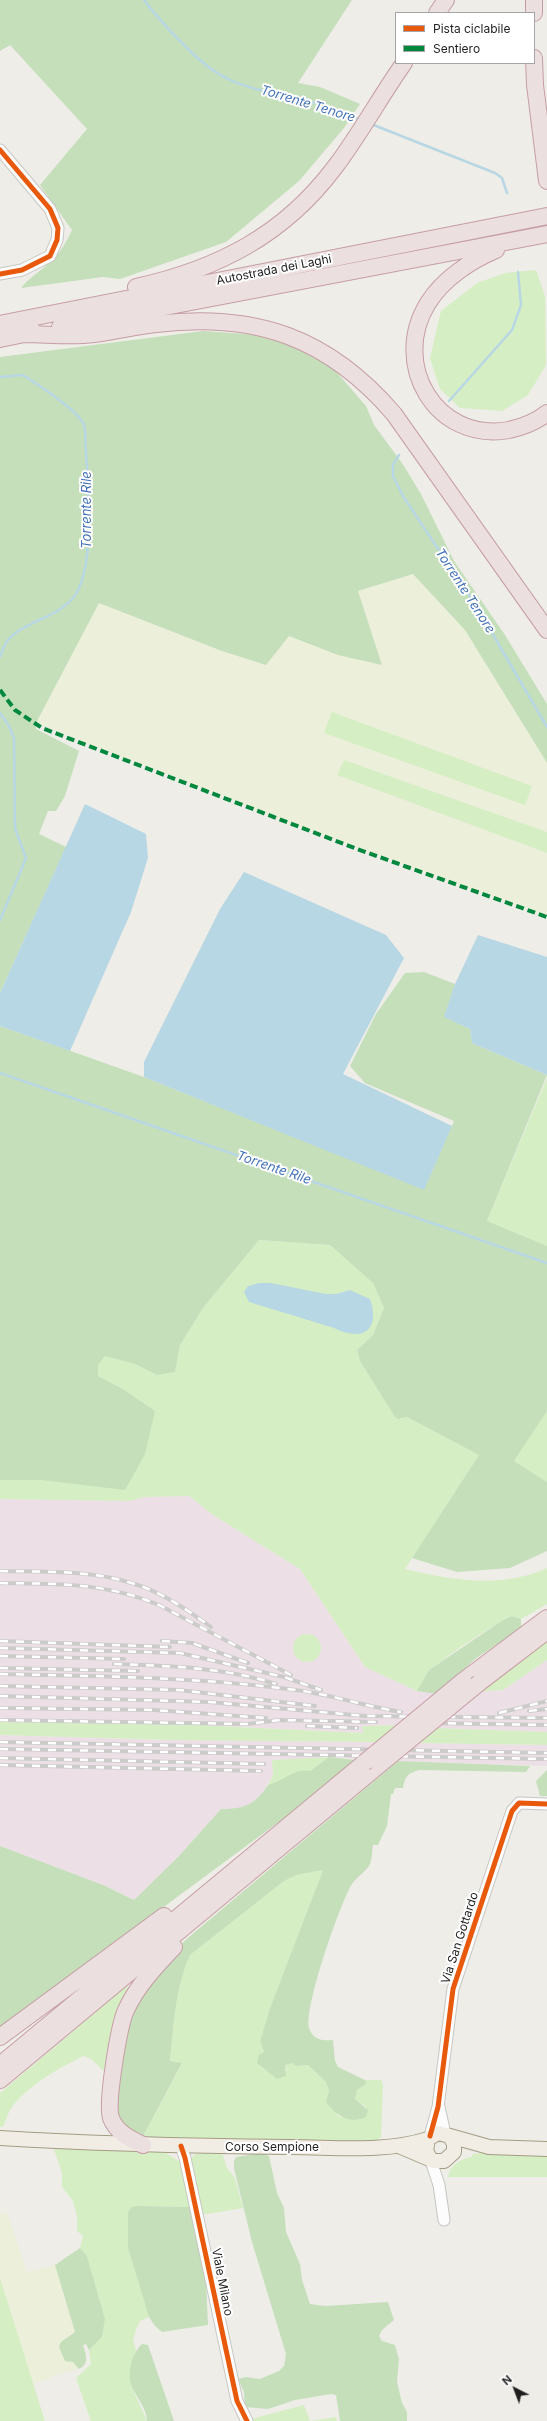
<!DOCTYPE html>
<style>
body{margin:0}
#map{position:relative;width:547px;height:2421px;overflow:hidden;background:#eeede8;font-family:Inter,sans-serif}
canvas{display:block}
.legend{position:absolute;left:395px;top:12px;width:140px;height:52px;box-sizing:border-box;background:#fff;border:1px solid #a5a5a5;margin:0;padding:5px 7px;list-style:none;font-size:12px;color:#1f1f1f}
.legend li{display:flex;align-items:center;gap:8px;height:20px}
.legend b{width:20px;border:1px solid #a5a5a5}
.north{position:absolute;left:495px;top:2369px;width:40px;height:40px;-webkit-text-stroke:3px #fff;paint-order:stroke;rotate:318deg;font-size:11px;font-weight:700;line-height:16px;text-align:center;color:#1f1f1f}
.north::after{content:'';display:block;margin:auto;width:14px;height:18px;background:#1f1f1f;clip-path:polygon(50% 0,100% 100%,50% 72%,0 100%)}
</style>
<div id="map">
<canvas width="547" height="2421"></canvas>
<ul class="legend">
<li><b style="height:5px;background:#e8590c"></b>Pista ciclabile</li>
<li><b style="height:5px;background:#00873e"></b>Sentiero</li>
</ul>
<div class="north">N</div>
</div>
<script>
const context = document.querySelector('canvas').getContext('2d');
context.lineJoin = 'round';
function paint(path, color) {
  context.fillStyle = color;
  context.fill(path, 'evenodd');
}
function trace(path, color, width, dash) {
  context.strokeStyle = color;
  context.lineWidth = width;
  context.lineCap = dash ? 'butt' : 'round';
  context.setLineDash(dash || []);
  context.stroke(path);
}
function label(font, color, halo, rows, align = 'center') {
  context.font = font + ' Inter,sans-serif';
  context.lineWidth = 4;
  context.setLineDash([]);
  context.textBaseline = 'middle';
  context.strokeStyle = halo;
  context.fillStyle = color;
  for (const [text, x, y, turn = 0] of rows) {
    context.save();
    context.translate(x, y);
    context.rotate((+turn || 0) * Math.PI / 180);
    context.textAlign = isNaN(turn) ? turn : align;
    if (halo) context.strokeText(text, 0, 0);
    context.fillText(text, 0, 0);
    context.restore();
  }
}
paint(new Path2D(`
 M189,1496L213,1515L300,1569L365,1667L437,1694L397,1725L363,1726V1733L196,1725L0,1722V1499L131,1501L143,1497Z
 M547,1660V1732L435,1728L477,1692L503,1690Z
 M0,1735L170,1740L377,1742L355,1760L344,1757L272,1760L273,1776L260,1796L242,1809H221L179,1856L134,1900L103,1885L0,1846Z
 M417,1743L547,1745V1766L398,1761Z`), '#ece0e6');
paint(new Path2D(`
 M413,574L465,630L547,763V832L344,760L337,775L547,853V917L294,825L36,723L99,603L222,651L266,665L288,636L382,665L358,591Z
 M7,2212L27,2272L55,2265L75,2332L61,2342L69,2362H73L79,2369L52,2376V2378L33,2384L0,2278V2214Z`), '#ecefda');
paint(new Path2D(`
 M536,270L545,296L546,365L528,395L502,411L460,408L440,389L430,358L441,311L477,283L505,273Z
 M332,712L532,786L525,805L324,733Z
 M344,760L547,832V853L337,775Z
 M547,1078V1246L487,1221Z
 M259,1240L330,1245L373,1283L384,1308L373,1335L357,1350L360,1361L395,1417L401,1419L407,1417L479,1455L405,1569C452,1580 502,1589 547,1568V1604L521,1619L512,1616L503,1620L462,1646L429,1670L417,1691L365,1667L300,1569L213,1515L189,1496L143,1497L131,1501L0,1499V1480H41L155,1411L123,1389L98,1376V1365L105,1355L135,1364L157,1375L175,1372L180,1345L203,1308Z
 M547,1411V1482L514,1461Z
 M293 1648a14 14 0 1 1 28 0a14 14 0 1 1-28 0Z
 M547,1638V1660L503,1690L477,1692Z
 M0,1722L196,1725L363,1733L362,1726L397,1725L377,1742L170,1740L0,1735Z
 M435,1728L547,1732V1745L417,1743Z
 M329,1757L310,1771L295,1773L278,1783L268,1785L273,1775L272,1760Z
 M323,1870L270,2008L260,2041L264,2052L261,2067L269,2072L287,2071L284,2065L292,2063L296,2066L308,2065L326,2082L338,2116L360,2120L366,2107L355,2099L357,2090L366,2084L365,2080H381L383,2085L381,2137L376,2141L371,2142L142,2138L182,2064L170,2061C174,2025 175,1989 190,1955L284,1881L296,1875Z
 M128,1985L104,2071L91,2059L83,2056C58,2069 32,2083 14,2104C9,2110 6,2120 3,2127H0V2093Z
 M53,2147L164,2152L182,2163L190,2207L137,2206L128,2212V2248L149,2317L140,2321L136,2329L133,2340L136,2350L130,2372L131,2385L147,2421H91L76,2378L91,2364L89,2350L102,2337L105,2319L87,2256L80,2248L83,2236L77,2231V2217L73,2201L62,2187V2173Z
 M222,2152L227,2168L235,2178L243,2208L201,2215L190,2160L195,2154Z
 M495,2152L547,2153V2177H448C450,2165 460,2159 472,2157V2154Z
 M0,2278L45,2421H0Z
 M304,2405L310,2421L336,2417L337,2421H252L251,2419Z`), '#d6eec4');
paint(new Path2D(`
 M0,0H352L298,83L320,87L360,104L344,128L299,181L226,242L120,279L103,277L21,288C30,277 41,271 51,261C61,252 67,241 72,230L40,185L87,129L10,45L0,51Z
 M203,331L273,336L327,361L366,406L374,425L402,463L421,494L454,561L505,635L547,704V763L465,630L413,574L358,591L382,665L338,655L289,636L266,665L222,651L99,603L36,723V729L79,751L65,796L56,811H48L39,834L66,847L0,993V357Z
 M424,972L455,984L445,1017L470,1029L472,1043L547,1075L487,1221L547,1246V1411L514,1461L547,1482V1551L510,1568L457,1572L412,1558L479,1455L407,1417L398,1419L395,1417L360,1361L357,1350L373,1335L384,1308L373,1283L330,1245L259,1240L203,1308L180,1345L175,1372L157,1375L135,1364L105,1356L98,1365V1376L123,1389L155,1411L145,1454L125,1490L41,1480H0V1026L144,1077L424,1189L454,1121L365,1083L350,1066L376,1014L405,973Z
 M512,1616L521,1619V1628L475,1659L437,1694L417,1691L429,1670L503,1620Z
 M329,1757L355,1760L284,1818L0,2028V1846L103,1885L134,1900L179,1856L221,1809C245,1809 254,1805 268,1785C282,1782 295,1768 310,1771Z
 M398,1761L530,1766L526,1772L419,1770C408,1773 405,1776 403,1788H395L393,1794H391L387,1826L378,1845H373C372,1851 372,1861 369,1866C364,1873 357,1877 352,1884C340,1903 304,2007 309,2028C313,2040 322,2041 333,2040L335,2061L338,2067L365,2080L366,2084L357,2090L355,2099L368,2110L366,2117C349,2125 336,2115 326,2102L329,2091L326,2082L308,2065L296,2066L292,2063L285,2065L286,2076L277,2079L257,2063L259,2055L264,2052L260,2041L270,2008L323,1870L296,1875L284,1881L190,1955C175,1989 174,2024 170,2061L182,2063L142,2138L130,2134L113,2113L127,2014L174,1951L189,1937Z
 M547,1770V1796H540L536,1781Z
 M261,2153L269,2156L277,2193L284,2208L286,2232L300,2264L302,2280L310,2304L325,2306L388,2302L394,2320L382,2330L379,2336L382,2341L395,2345L399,2359L397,2382L402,2403L407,2412V2421H340L336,2395L331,2394L295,2400L268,2409L245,2407L244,2392L238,2379L246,2377L260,2379L279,2371L284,2366L286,2354L252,2242L234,2168V2161L236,2157Z
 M137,2206L190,2207L206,2282L208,2325L162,2332L155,2326L149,2317L128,2248V2212L132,2207Z
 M80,2248L87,2256L105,2319L102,2337L89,2350L86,2344L83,2345C86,2355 90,2363 79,2369L73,2362L65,2361L59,2347L61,2342L75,2332L55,2265Z
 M142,2344L148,2345L174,2421H147C147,2409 137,2398 132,2387C126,2374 132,2353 142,2344Z`), '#c4dfba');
paint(new Path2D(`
 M85,804L146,834L148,858L131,912L70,1051L0,1026V993Z
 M244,872L386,935L404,958L343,1074L452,1126L424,1190L144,1077V1062L220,909Z
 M478,935L547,957V1075L472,1043L470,1029L444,1017L455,984Z
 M259,1283H271L326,1294H336L350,1290L370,1299C381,1331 362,1342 334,1328L249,1302L244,1292L248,1286Z`), '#b8d7e4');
trace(new Path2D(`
 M144,0C161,22 192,56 214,71C242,90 278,93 309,101C327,106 344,113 361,120
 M371,124L495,173L502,178L507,193
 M0,377L23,375C37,384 78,410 84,425C86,432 85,444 86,452C88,487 96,570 73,598C55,619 23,622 8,640C4,645 2,652 0,657
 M449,401L512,330L521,305L518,272
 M399,455L393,465V476L403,496L478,609L547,727
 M0,713L9,726L14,738L15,828L26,858L0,920
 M0,1073L547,1263`), '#b8d7e4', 2.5);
const minor = new Path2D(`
 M0,150L50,209L58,228L57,240L50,256L22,270L0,274
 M439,2107L445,2134
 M430,2136L438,2107L453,1989L512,1811L519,1803L547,1804
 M181,2146L185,2158L237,2401L247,2421
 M430,2158L439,2185L444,2220`);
const major = new Path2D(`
 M450,2136L489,2147L547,2149
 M0,2138C97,2144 193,2146 290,2147C335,2147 385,2153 428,2139
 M401,2147L434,2161H444L454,2152V2144L450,2136L438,2133L428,2139L426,2151L430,2158`);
const highway = new Path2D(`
 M437,13L446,0
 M534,13V0
 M534,58L535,85L547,181
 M496,250C470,261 443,279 428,303C390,364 436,443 509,430C522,427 536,422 547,413
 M136,287C218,269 284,235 335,167C360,134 380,97 404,63
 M0,324L547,216
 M60,327L547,234
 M24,334C47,334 71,337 94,334C115,332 135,326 156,324C256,312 329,338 394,414L547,630
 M0,339L34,332
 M463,1681L547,1618
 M479,1683L547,1631
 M0,2037L164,1916
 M0,2065L364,1763
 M0,2080L379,1765
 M143,2145C130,2139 116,2132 111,2118C106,2103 119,2025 126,2010C137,1986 156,1966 174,1947`);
trace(minor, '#c6c6c4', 13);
trace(major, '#a49d84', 16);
trace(highway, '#c69da4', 18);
trace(minor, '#fcfcfc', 11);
trace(major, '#f1ede5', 14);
trace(highway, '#ebdfdf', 16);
const rail = new Path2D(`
 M0,1571C43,1572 86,1570 128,1582C159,1590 186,1609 211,1627
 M0,1583C57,1584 104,1582 159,1605L291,1675
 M0,1641L170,1647
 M162,1641L192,1643L248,1663
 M0,1648L180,1653L284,1677L321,1690
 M0,1656L124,1659
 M114,1664C168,1666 224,1667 276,1684
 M0,1668L138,1671
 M0,1674C96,1676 192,1677 288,1689C327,1693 363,1706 401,1712
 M0,1686L179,1690L315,1706
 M0,1696L209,1702L365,1716L547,1718
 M0,1708L154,1710L266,1718
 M529,1711L547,1709
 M499,1713L547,1701
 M0,1720L247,1724L280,1720L376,1722
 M432,1723L547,1725
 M307,1726L357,1728
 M0,1742L547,1753
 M0,1749L547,1759
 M0,1758L264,1764
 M0,1765L261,1771`);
trace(rail, '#cbcbca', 4);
trace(rail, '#fff', 2.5, [8]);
const highwayBridge = new Path2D(`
 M364,1763L463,1681
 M379,1765L479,1683`);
trace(highwayBridge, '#c69da4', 18, []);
trace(highwayBridge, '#ebdfdf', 16);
trace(new Path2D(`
 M0,690L15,710L42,728L357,849L547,917`), '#00873e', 4, [8, 4]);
trace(new Path2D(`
 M0,150L50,209L58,228L57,240L50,256L22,270L0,274
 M430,2136L438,2107L453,1989L512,1811L519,1803L547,1804
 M181,2146L185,2158L237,2401L247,2421`), '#e8590c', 5);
label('12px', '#1f1f1f', '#fff', [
 ["Autostrada dei Laghi",274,270,-11],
 ["Via San Gottardo",460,1938,-72],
 ["Corso Sempione",272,2147],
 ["Viale Milano",222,2282,79]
]);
label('italic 13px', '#4272b9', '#fff', [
 ["Torrente Tenore",308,104,17],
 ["Torrente Rile",87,510,-90],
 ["Torrente Tenore",465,591,57],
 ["Torrente Rile",274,1168,19]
]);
</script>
